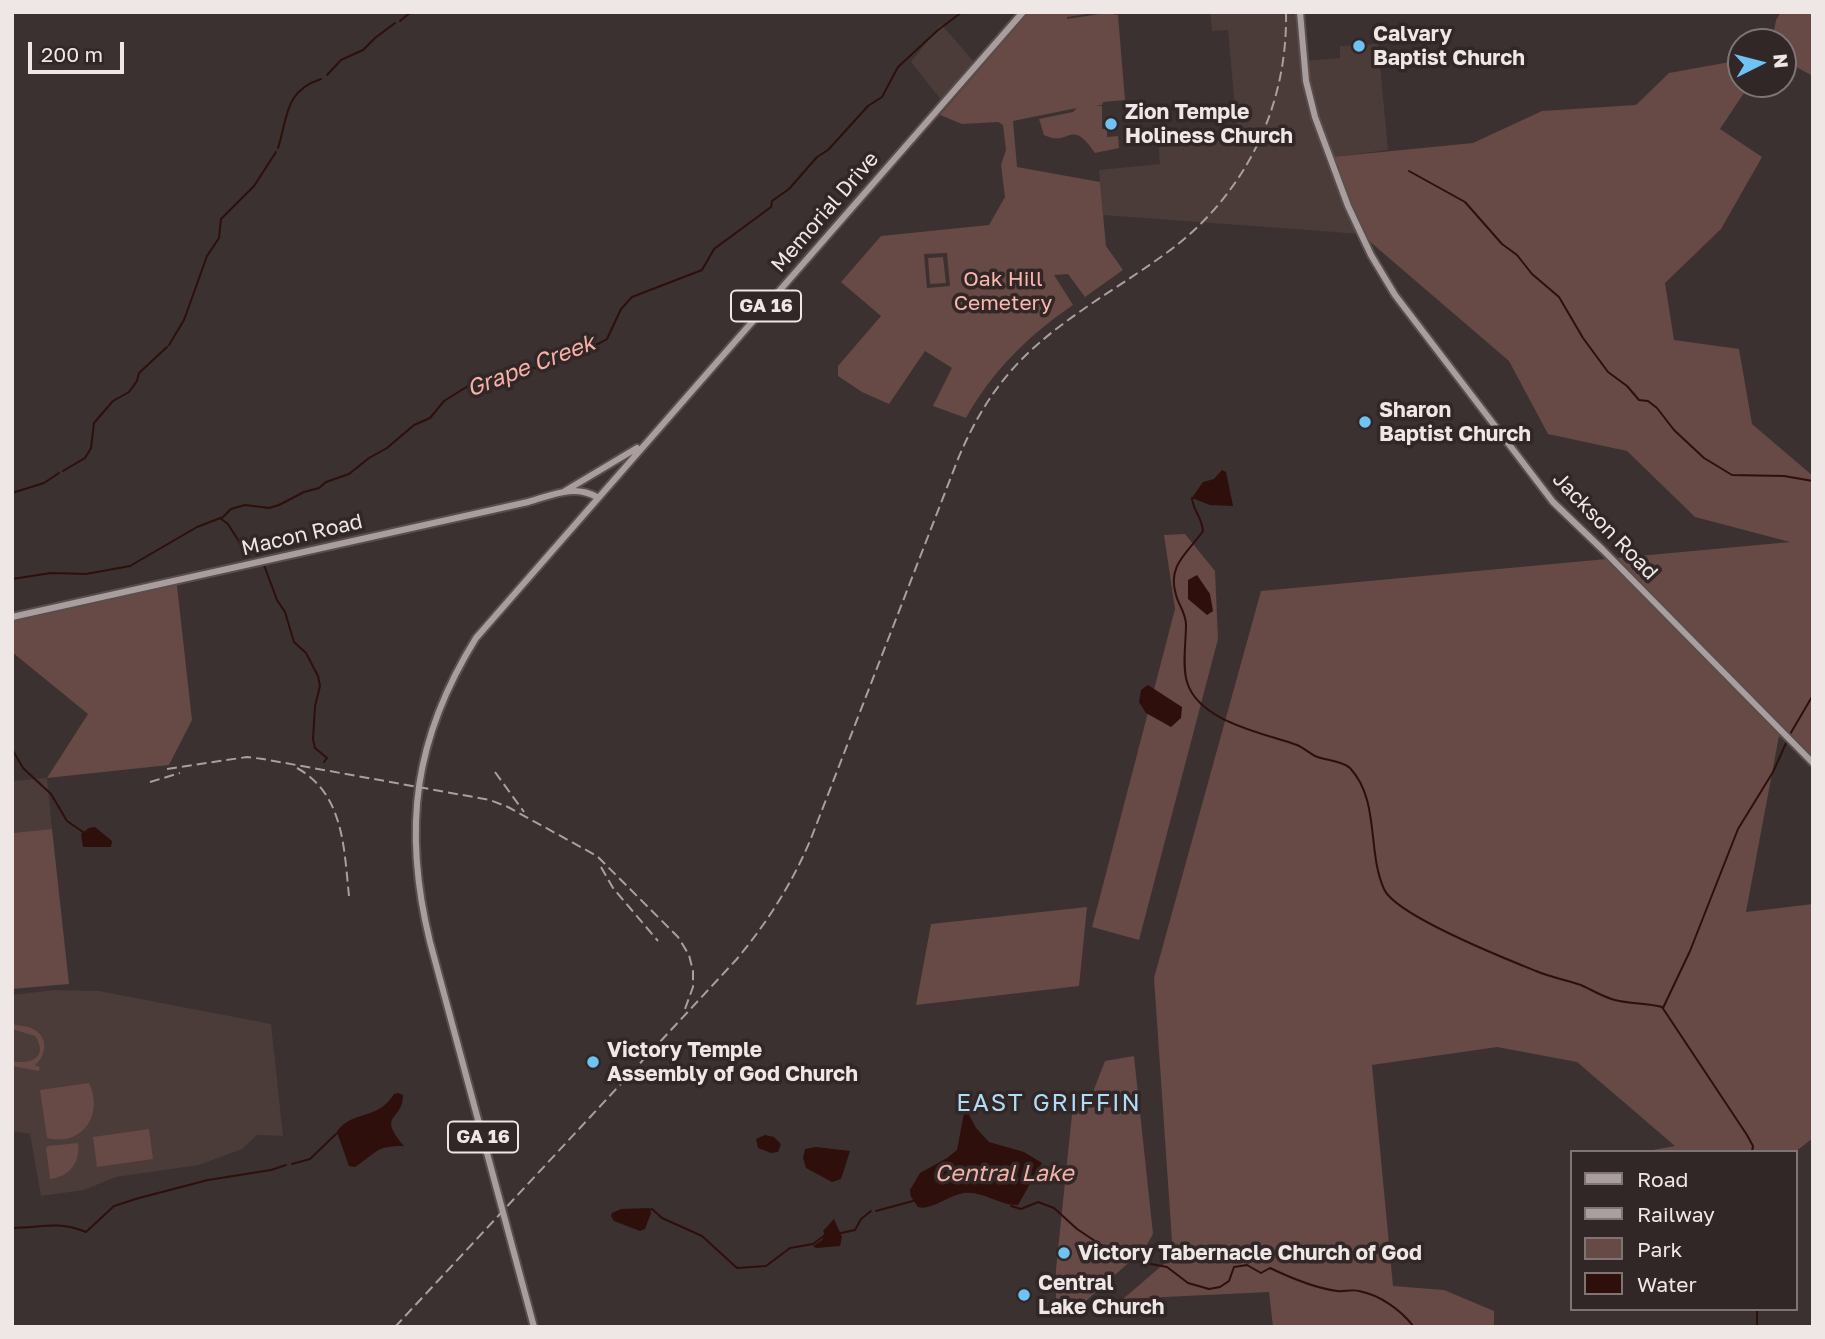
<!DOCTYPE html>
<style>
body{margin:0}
#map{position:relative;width:1825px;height:1339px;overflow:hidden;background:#3b3130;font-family:"Golos Text",sans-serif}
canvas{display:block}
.frame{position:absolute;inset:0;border:14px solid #eee7e6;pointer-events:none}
.legend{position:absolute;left:1570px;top:1150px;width:228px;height:161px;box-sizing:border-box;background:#312726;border:2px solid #7d7473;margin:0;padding:9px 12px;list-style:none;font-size:21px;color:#eee7e6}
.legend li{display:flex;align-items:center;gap:14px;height:35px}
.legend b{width:35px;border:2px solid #7d7473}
.north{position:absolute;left:1727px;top:28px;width:70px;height:70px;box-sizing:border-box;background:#312726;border:2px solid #7d7473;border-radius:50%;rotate:84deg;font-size:19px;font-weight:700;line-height:28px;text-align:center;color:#eee7e6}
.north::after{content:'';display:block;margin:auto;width:24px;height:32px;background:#6fc2f4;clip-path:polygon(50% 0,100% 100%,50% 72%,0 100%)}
.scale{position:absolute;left:28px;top:42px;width:96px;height:32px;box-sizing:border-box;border:4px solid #eee7e6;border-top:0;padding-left:9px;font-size:21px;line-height:24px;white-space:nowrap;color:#eee7e6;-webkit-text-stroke:5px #312726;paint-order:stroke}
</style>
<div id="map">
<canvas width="1825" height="1339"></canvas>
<div class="frame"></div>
<ul class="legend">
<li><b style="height:9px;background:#a99e9d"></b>Road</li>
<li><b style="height:9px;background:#a8a09f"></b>Railway</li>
<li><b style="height:19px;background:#674945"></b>Park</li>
<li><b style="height:19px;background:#2e0f0c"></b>Water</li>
</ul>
<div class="north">N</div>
<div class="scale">200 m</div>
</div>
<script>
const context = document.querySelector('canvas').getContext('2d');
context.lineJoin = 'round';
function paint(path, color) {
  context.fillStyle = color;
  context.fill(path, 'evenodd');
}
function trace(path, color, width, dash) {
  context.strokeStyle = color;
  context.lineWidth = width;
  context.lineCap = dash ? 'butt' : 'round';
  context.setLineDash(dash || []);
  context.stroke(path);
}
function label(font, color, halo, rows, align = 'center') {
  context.font = font + ' "Golos Text",sans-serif';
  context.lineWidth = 7;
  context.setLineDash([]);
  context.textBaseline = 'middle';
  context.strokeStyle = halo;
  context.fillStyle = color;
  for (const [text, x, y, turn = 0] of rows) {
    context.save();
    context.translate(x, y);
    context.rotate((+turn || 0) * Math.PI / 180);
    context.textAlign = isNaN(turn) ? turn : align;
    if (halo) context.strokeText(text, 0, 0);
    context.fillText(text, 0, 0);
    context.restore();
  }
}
paint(new Path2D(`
 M1210,12H1299L1303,61L1340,58V46L1378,44L1388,150L1332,157L1361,234L1103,215L1099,170L1160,164L1158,138L1237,132L1228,30L1212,31Z
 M941,24L975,63L942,101L911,62Z
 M47,778L52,829L12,833V781Z
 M54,990L99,991L271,1024L283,1136L257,1135L242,1149L199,1165L116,1177L84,1190L41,1196L30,1134L12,1131V995Z`), '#4b3b39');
paint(new Path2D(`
 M1029,12H1100L1067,17V19L1106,13L1118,15L1125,100L1103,102L1102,105L1095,106H1102V129H1107V137L1118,136L1119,148L1095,153C1070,116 1070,148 1044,135L1039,119L1073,112L1077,108L1013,121L1017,167L1100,182L1106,246L1123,270L1085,297L1068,274L1054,275L1073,305C1029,335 992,371 966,418L933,406L952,368L925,351L889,404L862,392L838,376V366L881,316L841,282L881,236L989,225L1005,197L1001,165L1006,150L1003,125L998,122L962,124L940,115ZM947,253L950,286L927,288L924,254Z
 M1781,12H1813V76L1783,60V42H1772L1776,20Z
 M1741,60V84H1750L1720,129L1762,157L1721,229L1665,283L1674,340L1739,349L1752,424L1813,476V764L1779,736L1746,912L1813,904V1138L1795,1152H1642L1675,1146L1577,1062L1497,1047L1372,1065L1393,1286L1444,1290L1494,1311V1327H1273L1269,1292L1123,1299L1173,1256L1154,978L1261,591L1790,542L1695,517L1627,451L1548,434L1509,361L1361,234L1331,157L1473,143L1542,111L1636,105L1669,73Z
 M943,257L946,283L930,284L928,258Z
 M1185,534L1215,571L1218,639L1139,940L1092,927L1175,609L1164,535Z
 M176,577L192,720L169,765L47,778L88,714L12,652V615Z
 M52,829L69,984L12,989V833Z
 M1087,907L1079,986L916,1005L931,924Z
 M12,1024C20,1026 29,1026 35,1030C49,1039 46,1056 35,1065L40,1067L39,1071L12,1066V1061C31,1065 49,1057 35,1036L12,1029Z
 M1134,1056L1153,1234L1145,1248L1086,1301L1056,1303V1269L1074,1095L1093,1092L1105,1061Z
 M89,1083C104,1114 83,1147 47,1138L40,1090Z
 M149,1129L153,1159L97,1167L93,1137Z
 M78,1143C81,1162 69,1177 50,1179L46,1148L48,1146Z`), '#674945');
paint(new Path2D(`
 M1222,470L1226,472L1233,506L1210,505L1192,498L1203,482L1214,479Z
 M1197,575L1210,594L1213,611L1207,615L1188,599V580Z
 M1148,685L1182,707L1181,718L1171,727L1146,713L1139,702L1141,690Z
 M95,827L112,841L111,847H83L81,834L89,828Z
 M398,1093L403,1095C403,1122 376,1113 404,1146C374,1146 377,1153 355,1167L349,1166L338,1135L336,1133C351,1109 377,1122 394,1094Z
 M964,1113H968L976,1128L989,1142L1024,1152L1042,1163L1018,1205C999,1206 984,1191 964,1193C948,1195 932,1211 918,1207L911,1197L910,1190L920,1173L947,1158L957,1150Z
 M765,1135L774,1137L781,1144L778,1152L771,1153L758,1148L756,1139Z
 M816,1147L850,1151L841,1179L832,1182L806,1168L803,1158L805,1149Z
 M649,1208L651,1213L645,1229L640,1231L614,1221L611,1216L612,1213L621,1209Z
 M834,1219L842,1237L840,1246L816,1248L813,1246L822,1240L825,1235L823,1231Z`), '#2e0f0c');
trace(new Path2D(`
 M400,21L411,12
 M327,75L341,60L363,50L375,38L395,23
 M278,148C288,117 284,91 321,79
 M1409,171L1465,202L1502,244L1517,255L1532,274L1559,297L1583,338L1608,372L1627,386L1639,400L1648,401L1657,408L1674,430L1704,458L1732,475L1784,476L1813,481
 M169,345L184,320L207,256L219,238L221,219L254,186L276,152
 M63,471L85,458L91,448L94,423L113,401L129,392L137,381L139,373L167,347
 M12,493L44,483L59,473
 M1192,498C1193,511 1202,517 1203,531C1187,554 1167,565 1176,595C1179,606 1186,613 1186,625C1186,642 1182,666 1187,682C1199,722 1264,733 1297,745C1304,748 1309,753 1315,756C1326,761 1341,760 1350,768C1380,800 1367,852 1384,889C1395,915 1506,959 1536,971C1550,977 1566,980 1581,985C1592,990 1603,997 1615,1000C1630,1004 1647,1003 1662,1007L1747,1135L1753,1146L1752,1152
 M220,518L228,524L240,543L257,555
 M264,565L277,600L285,612L294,642L306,653L318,676L320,686L315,706L313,739L315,748L327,758L324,762
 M12,579L51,573L86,574L130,566L197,527L223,517L231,509L245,505L269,508L279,505L304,492L319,488L326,482L349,474L369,458L387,448L414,425L430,418L444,401L468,386L508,370L520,367L537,368L600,343L607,339L621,309L632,297L702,270L714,249L771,207L772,201L789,189L817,157L828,150L868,106L882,97L898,67L938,30L962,12
 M1789,736L1813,695
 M12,749L23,768L51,794L67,821L83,832
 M1663,1008L1690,951L1738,829L1773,772L1787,741
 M292,1164L310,1159L336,1134
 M1011,1206L1021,1209L1038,1202L1054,1208L1077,1229L1101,1245L1121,1253L1130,1260L1167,1267L1188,1283L1209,1289L1220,1287L1229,1281L1234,1267L1247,1265L1261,1273L1270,1268C1291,1278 1314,1288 1337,1291C1344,1292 1352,1289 1359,1291C1380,1295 1401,1310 1414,1327
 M649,1210L652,1209L662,1218L702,1236L737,1268L766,1266L790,1248L813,1244L825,1235
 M876,1211L913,1201
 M12,1228C42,1228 56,1220 86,1232L114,1206L139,1198L208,1180L271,1170L286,1165
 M841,1233L855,1230L861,1219L871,1211
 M1757,1309V1327`), '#2e0f0c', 2);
const major = new Path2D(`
 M1300,12L1306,81L1315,117L1348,206L1371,255L1395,295L1553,502L1603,550L1813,763
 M565,491L637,448
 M12,617L528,502C553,495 573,484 597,497
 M534,1327L430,942C402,828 414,738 476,638L1023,12`);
trace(major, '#584e4d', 10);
trace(major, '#a99e9d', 6);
trace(new Path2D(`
 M297,768C344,794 344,849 349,896
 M167,769L247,757L263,759L490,800L508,807L597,856L678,937L689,955L693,971V987L685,1009
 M495,772L524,812
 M150,782L180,773
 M601,867L613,888L658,941
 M395,1327L736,960C767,923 791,885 810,841L958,459C973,423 992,390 1020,361C1062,318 1117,289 1165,254C1243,198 1288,109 1286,12`), '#a8a09f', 2, [10, 5]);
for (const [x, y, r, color] of [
 [1359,46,7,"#6fc2f4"],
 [1111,124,7,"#6fc2f4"],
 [1365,422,7,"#6fc2f4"],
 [593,1062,7,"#6fc2f4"],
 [1064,1253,7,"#6fc2f4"],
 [1024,1295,7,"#6fc2f4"]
]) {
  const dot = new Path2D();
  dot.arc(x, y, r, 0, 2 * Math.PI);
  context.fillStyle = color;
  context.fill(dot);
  trace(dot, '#312726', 2.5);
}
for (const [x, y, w] of [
 [766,306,70],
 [483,1137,70]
]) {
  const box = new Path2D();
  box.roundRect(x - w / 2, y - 15.5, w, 31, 5);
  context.fillStyle = '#312726';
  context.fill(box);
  trace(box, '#eee7e6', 2);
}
label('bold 19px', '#eee7e6', null, [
 ["GA 16",766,306],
 ["GA 16",483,1137]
]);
label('bold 21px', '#eee7e6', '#312726', [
 ["Calvary",1373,34],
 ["Baptist Church",1373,58],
 ["Zion Temple",1125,112],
 ["Holiness Church",1125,136],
 ["Sharon",1379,410],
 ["Baptist Church",1379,434],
 ["Victory Temple",607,1050],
 ["Assembly of God Church",607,1074],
 ["Victory Tabernacle Church of God",1078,1253],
 ["Central",1038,1283],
 ["Lake Church",1038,1307]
], 'left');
label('21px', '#eee7e6', '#312726', [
 ["Memorial Drive",825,212,-49],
 ["Jackson Road",1605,526,46],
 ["Macon Road",302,535,-13]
]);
label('21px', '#fbb6ae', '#312726', [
 ["Oak Hill",1003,279],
 ["Cemetery",1003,303]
]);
label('italic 23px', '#f5b0a8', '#312726', [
 ["Grape Creek",531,366,-21],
 ["Central Lake",1004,1174]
]);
context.letterSpacing = '2px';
label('24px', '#b0dcf8', '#312726', [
 ["EAST GRIFFIN",1049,1103]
]);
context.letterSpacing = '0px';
</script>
